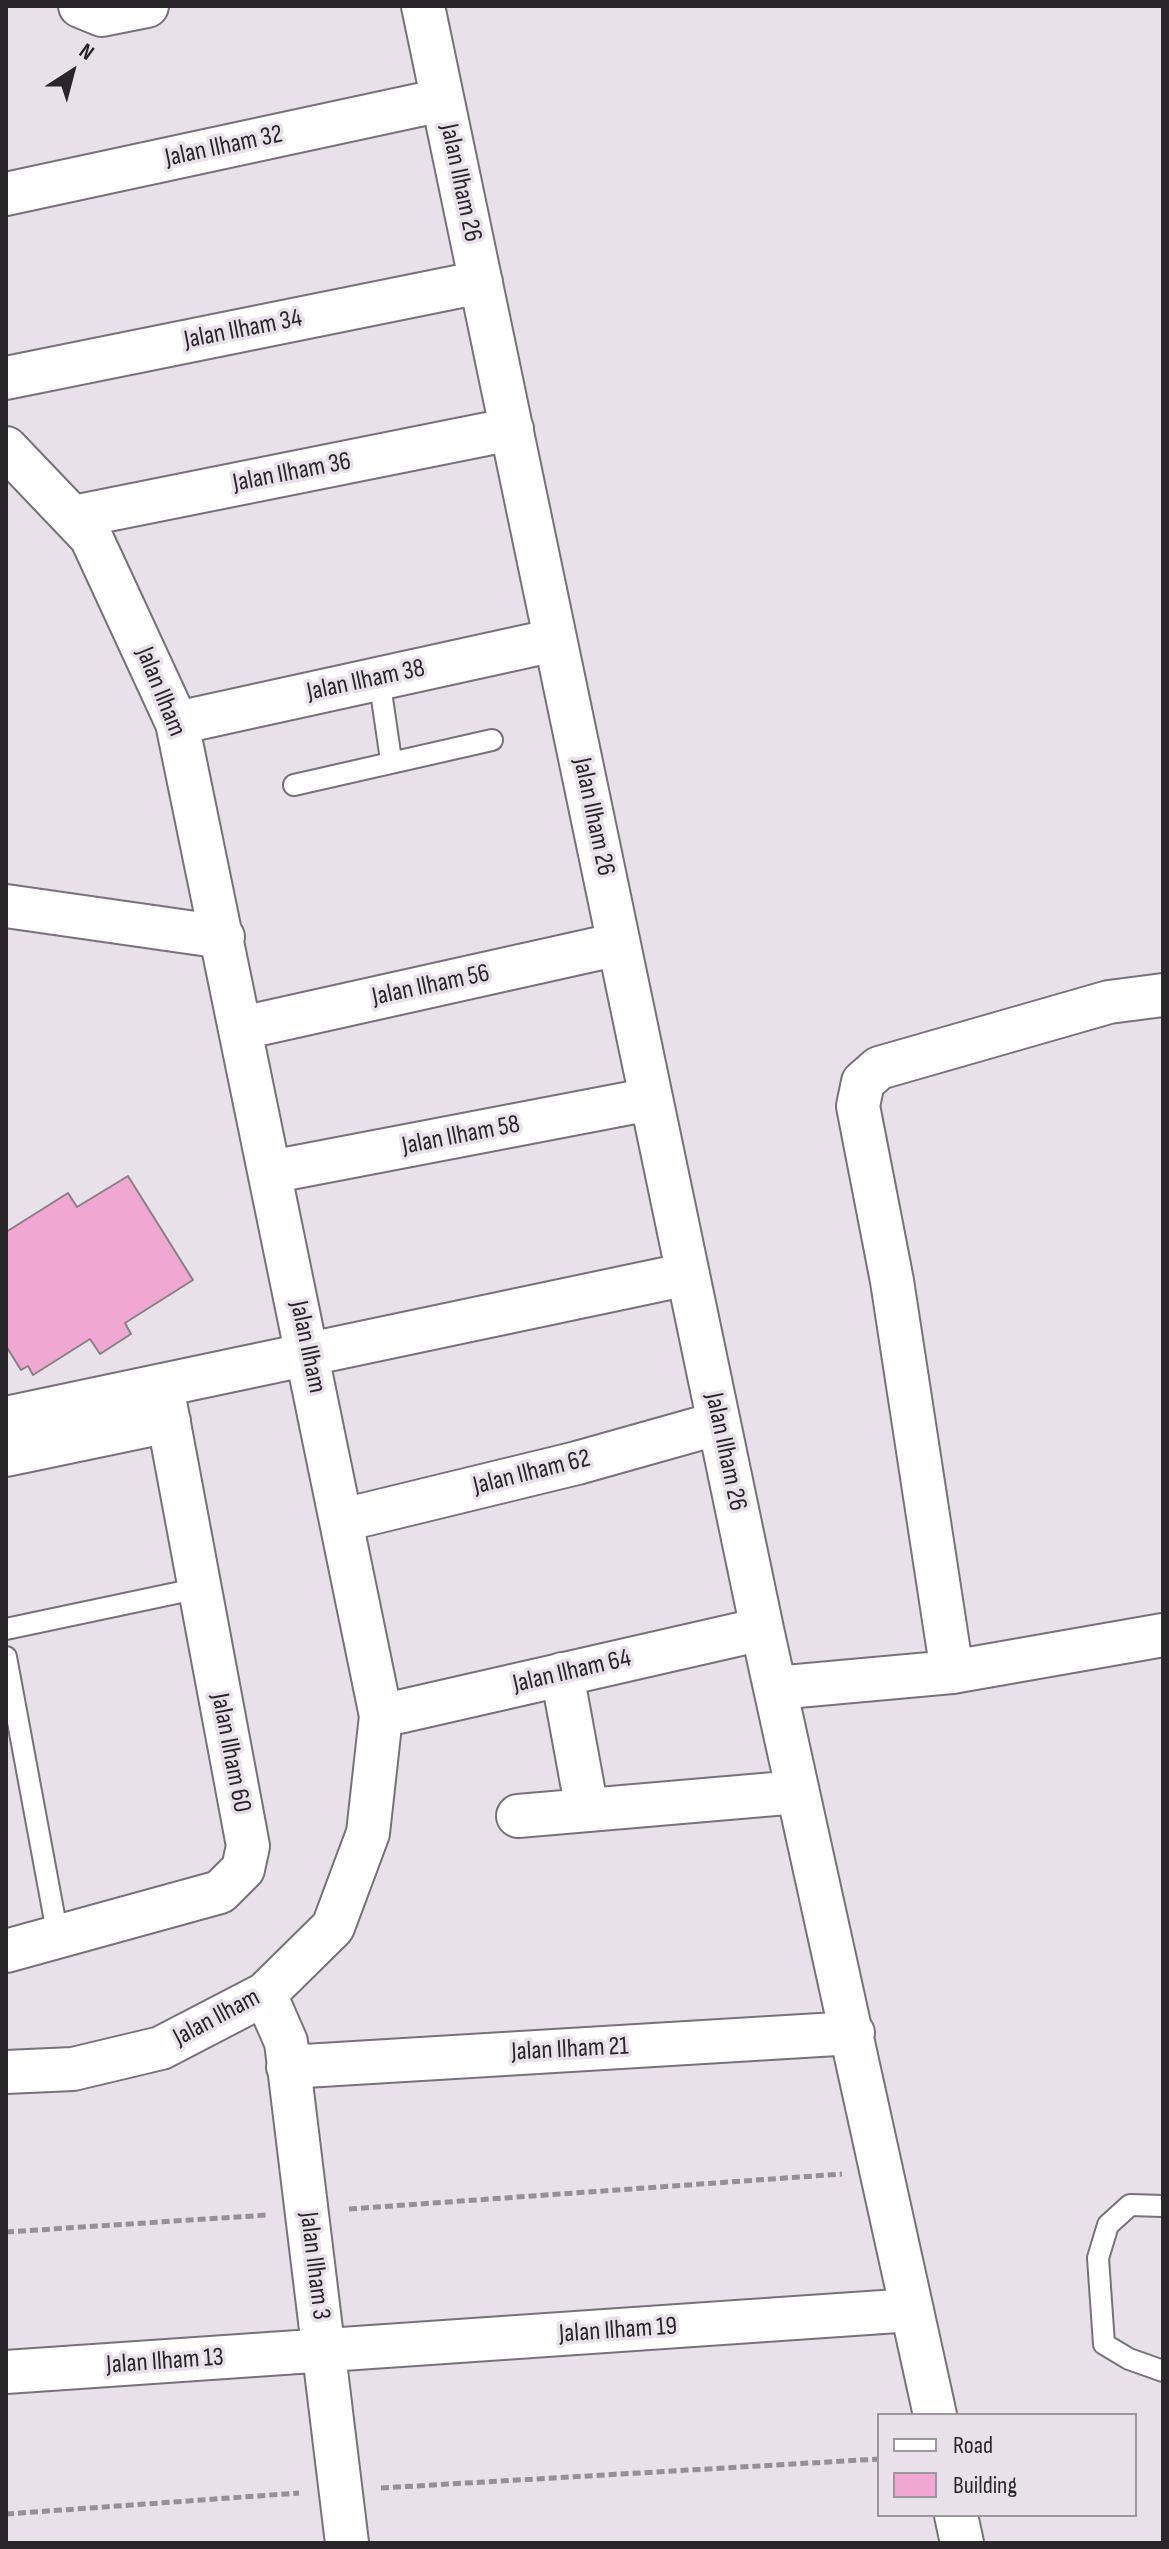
<!DOCTYPE html>
<style>
body{margin:0}
#map{position:relative;width:1169px;height:2549px;overflow:hidden;background:#e8e1ea;font-family:"Sofia Sans Condensed",sans-serif}
canvas{display:block}
.frame{position:absolute;inset:0;border:8px solid #292629;pointer-events:none}
.legend{position:absolute;left:877px;top:2413px;width:260px;height:104px;box-sizing:border-box;background:#e8e1ea;border:2px solid #9c969d;margin:0;padding:10px 14px;list-style:none;font-size:24px;color:#292629}
.legend li{display:flex;align-items:center;gap:16px;height:40px}
.legend b{width:40px;border:2px solid #9c969d}
.north{position:absolute;left:32px;top:32px;width:80px;height:80px;-webkit-text-stroke:6px #e8e1ea;paint-order:stroke;rotate:36deg;font-size:22px;font-weight:700;line-height:32px;text-align:center;color:#292629}
.north::after{content:'';display:block;margin:auto;width:28px;height:36px;background:#292629;clip-path:polygon(50% 0,100% 100%,50% 72%,0 100%)}
</style>
<div id="map">
<canvas width="1169" height="2549"></canvas>
<div class="frame"></div>
<ul class="legend">
<li><b style="height:10px;background:#fff"></b>Road</li>
<li><b style="height:22px;background:#f0a7d1"></b>Building</li>
</ul>
<div class="north">N</div>
</div>
<script>
const context = document.querySelector('canvas').getContext('2d');
context.lineJoin = 'round';
function paint(path, color) {
  context.fillStyle = color;
  context.fill(path, 'evenodd');
}
function trace(path, color, width, dash) {
  context.strokeStyle = color;
  context.lineWidth = width;
  context.lineCap = dash ? 'butt' : 'round';
  context.setLineDash(dash || []);
  context.stroke(path);
}
function label(font, color, halo, rows, align = 'center') {
  context.font = font + ' "Sofia Sans Condensed",sans-serif';
  context.lineWidth = 7;
  context.setLineDash([]);
  context.textBaseline = 'middle';
  context.strokeStyle = halo;
  context.fillStyle = color;
  for (const [text, x, y, turn = 0] of rows) {
    context.save();
    context.translate(x, y);
    context.rotate((+turn || 0) * Math.PI / 180);
    context.textAlign = isNaN(turn) ? turn : align;
    if (halo) context.strokeText(text, 0, 0);
    context.fillText(text, 0, 0);
    context.restore();
  }
}
const building = new Path2D(`
 M128,1176L193,1280L125,1323L131,1334L100,1354L90,1339L33,1375L28,1366L21,1370L6,1346V1232L68,1193L77,1207Z`);
paint(building, '#f0a7d1');
trace(building, '#898085', 2);
const service = new Path2D(`
 M379,678L391,760
 M294,785L492,740
 M6,1629L200,1588
 M6,1657L58,1937
 M1163,2206L1130,2205L1108,2225L1098,2258L1104,2344L1129,2359L1163,2371`);
const minor = new Path2D(`
 M80,6L102,15L147,6
 M423,6L762,1629L935,2415
 M6,194L442,100
 M6,378L481,282
 M6,448L91,537L177,723L381,1716L368,1833L333,1927L265,1994L161,2048L73,2069L6,2072
 M73,517L512,429
 M177,723L555,640
 M6,906L223,937
 M242,1028L619,944
 M270,1172L651,1099
 M6,1418L688,1274
 M6,1455L169,1421
 M343,1520L577,1463L719,1423
 M952,1672L892,1281L858,1106L863,1082L879,1068L1109,1002L1163,995
 M562,1674L587,1810
 M775,1688L952,1672L1163,1635
 M381,1716L762,1629
 M518,1816L798,1792
 M6,1951L220,1892L243,1869L248,1846L162,1386
 M265,1994L286,2042L347,2543
 M288,2067L853,2033
 M6,2372L912,2310
 M956,2515L962,2543`);
trace(service, '#777179', 24);
trace(minor, '#777179', 46);
trace(new Path2D(`
 M349,2209L842,2174
 M6,2232L267,2215
 M381,2488L879,2459
 M6,2514L299,2493`), '#958f96', 5, [8, 4]);
trace(service, '#fff', 20);
trace(minor, '#fff', 42);
label('26px', '#292629', '#e8e1ea', [
 ["Jalan Ilham 32",224,147,-12],
 ["Jalan Ilham 26",460,183,78],
 ["Jalan Ilham 34",243,330,-11],
 ["Jalan Ilham 36",292,473,-11],
 ["Jalan Ilham 38",366,681,-12],
 ["Jalan Ilham",160,692,68],
 ["Jalan Ilham 26",593,817,78],
 ["Jalan Ilham 56",431,986,-12],
 ["Jalan Ilham 58",461,1136,-11],
 ["Jalan Ilham",307,1347,78],
 ["Jalan Ilham 26",725,1452,78],
 ["Jalan Ilham 62",532,1473,-14],
 ["Jalan Ilham 64",572,1672,-13],
 ["Jalan Ilham 60",230,1753,79],
 ["Jalan Ilham",217,2018,-28],
 ["Jalan Ilham 21",570,2050,-3],
 ["Jalan Ilham 3",314,2266,83],
 ["Jalan Ilham 19",618,2331,-4],
 ["Jalan Ilham 13",165,2362,-4]
]);
</script>
